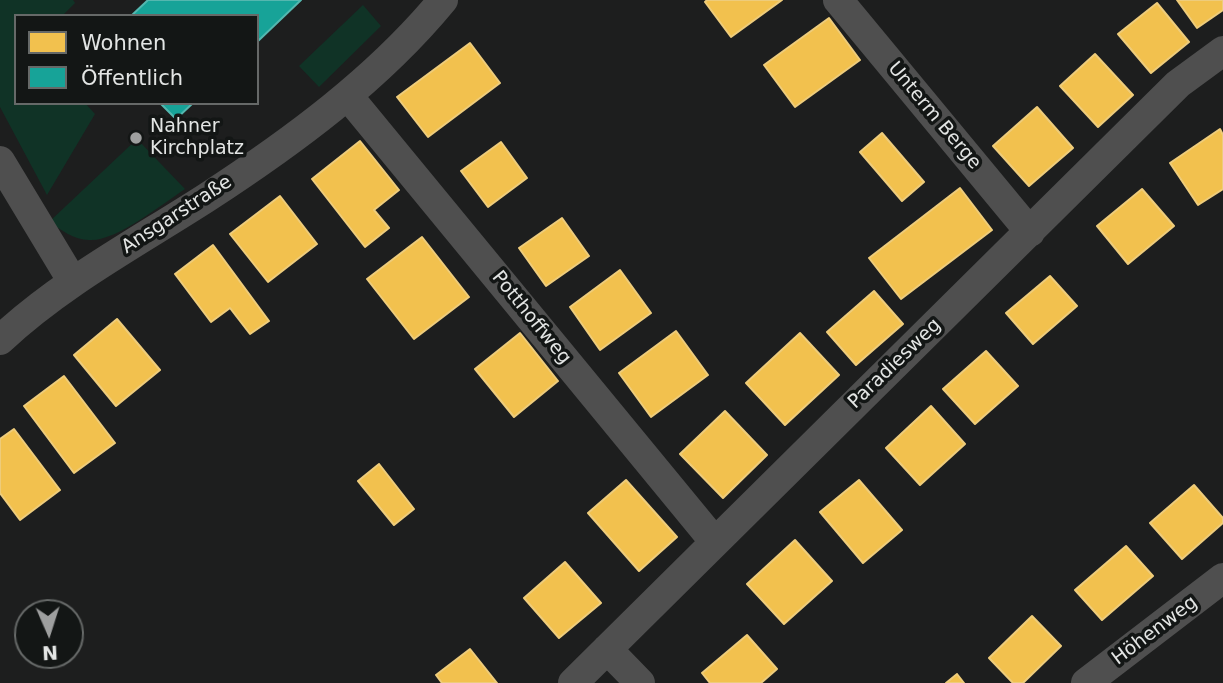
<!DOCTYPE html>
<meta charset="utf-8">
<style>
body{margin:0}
#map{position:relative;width:1223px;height:683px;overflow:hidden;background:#1d1e1e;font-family:"DejaVu Sans",sans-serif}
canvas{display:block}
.legend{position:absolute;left:14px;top:14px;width:245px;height:91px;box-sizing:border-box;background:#131615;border:2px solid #666968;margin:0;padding:9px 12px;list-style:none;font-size:21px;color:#e3e5e4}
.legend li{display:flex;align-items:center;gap:14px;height:35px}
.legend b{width:35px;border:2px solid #666968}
.north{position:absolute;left:14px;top:599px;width:70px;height:70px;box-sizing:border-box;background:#131615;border:2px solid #666968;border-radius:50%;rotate:177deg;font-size:19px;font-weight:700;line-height:28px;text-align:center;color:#e3e5e4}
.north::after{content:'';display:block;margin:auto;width:24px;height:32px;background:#9e9f9f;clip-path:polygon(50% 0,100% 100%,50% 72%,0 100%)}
</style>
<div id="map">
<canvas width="1223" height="683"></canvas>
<ul class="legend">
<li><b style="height:19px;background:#f2c14e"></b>Wohnen</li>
<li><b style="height:19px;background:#17a398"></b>Öffentlich</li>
</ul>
<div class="north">N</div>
</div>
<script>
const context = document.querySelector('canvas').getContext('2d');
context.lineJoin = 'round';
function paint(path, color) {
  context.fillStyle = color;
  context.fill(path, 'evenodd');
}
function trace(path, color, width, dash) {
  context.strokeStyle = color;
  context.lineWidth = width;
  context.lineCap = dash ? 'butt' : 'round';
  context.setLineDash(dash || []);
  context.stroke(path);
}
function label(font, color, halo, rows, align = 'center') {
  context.font = font + ' "DejaVu Sans",sans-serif';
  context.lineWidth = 7;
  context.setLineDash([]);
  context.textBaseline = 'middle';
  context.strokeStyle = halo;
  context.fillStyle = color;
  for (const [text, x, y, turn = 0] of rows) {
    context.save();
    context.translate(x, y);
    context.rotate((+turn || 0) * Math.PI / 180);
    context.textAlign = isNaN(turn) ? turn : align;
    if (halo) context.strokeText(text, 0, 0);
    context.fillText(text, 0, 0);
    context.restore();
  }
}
paint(new Path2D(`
 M0,0H73L75,3L62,16H16V103H85L95,114L47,195L0,107Z
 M363,5L381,26L319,87L299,66Z
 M137,139L185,189C162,204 116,242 89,240C74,240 60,229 49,222Z`), '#103326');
const homes = new Path2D(`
 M707,0H782L731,37L705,2Z
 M1177,0H1223V10L1197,28Z
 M1157,3L1189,42L1151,73L1118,34Z
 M829,18L860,60L795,107L764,65Z
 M470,43L500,83L428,137L397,97Z
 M1095,54L1133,95L1098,127L1060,86Z
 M1037,107L1073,148L1029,186L993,146Z
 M1220,129L1223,135V189L1198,205L1170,163Z
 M882,133L924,182L902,201L860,152Z
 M360,141L399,190L374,210L389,228L365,247L312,179Z
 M501,142L527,178L488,207L461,171Z
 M960,188L992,230L901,299L869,258Z
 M1142,189L1174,226L1128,264L1097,226Z
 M280,196L317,244L268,282L230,234Z
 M562,218L589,256L546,286L519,248Z
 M422,237L469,297L414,339L367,279Z
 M213,245L269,321L250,334L230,308L211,322L175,274Z
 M620,270L651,313L600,350L570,307Z
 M1050,276L1077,306L1033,344L1006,313Z
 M874,291L903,324L856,365L827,332Z
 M117,319L160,370L116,406L74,355Z
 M676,331L708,375L651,417L619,373Z
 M520,333L558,381L514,417L475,369Z
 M800,333L839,375L785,425L746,383Z
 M986,351L1018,386L975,424L943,389Z
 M64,376L115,443L74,473L24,406Z
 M931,406L965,444L920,485L886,448Z
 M725,411L767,455L723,498L680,454Z
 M14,429L60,490L20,520L0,493V439Z
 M379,464L414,509L394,525L358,481Z
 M626,480L677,537L639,571L588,513Z
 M859,480L902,530L863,563L820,512Z
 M1194,485L1223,518V523L1182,559L1150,523Z
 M795,540L832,581L784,624L747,584Z
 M1126,546L1153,576L1102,620L1075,590Z
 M565,562L601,603L559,638L524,598Z
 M1032,616L1061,646L1023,683H1013L989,658Z
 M747,635L777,669L761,683H710L702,673Z
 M470,649L497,683H442L436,675Z
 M957,674L964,683H946Z`);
paint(homes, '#f2c14e');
trace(homes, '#eecc7b', 2);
const public = new Path2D(`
 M148,0H301L257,42V16H131Z
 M160,103H193L176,119Z`);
paint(public, '#17a398');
trace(public, '#54b7af', 2);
trace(new Path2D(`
 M838,0L1030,232
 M348,96L714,541
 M0,161L73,282
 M0,340C61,283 136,243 206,198C292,142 378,79 443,0
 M607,649L640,683
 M573,683L1178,84L1223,51
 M1086,683L1223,578`), '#4f4f4f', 30);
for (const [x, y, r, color] of [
 [136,138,7,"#9e9f9f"]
]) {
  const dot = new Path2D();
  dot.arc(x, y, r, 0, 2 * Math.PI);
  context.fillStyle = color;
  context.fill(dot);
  trace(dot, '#131615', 2.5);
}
label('19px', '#e3e5e4', '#131615', [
 ["Unterm Berge",934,116,50],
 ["Ansgarstraße",177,215,-33],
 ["Potthoffweg",531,318,51],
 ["Paradiesweg",895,364,-44],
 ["Höhenweg",1155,631,-37]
]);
label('19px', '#e3e5e4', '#131615', [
 ["Nahner",150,127],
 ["Kirchplatz",150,149]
], 'left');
</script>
